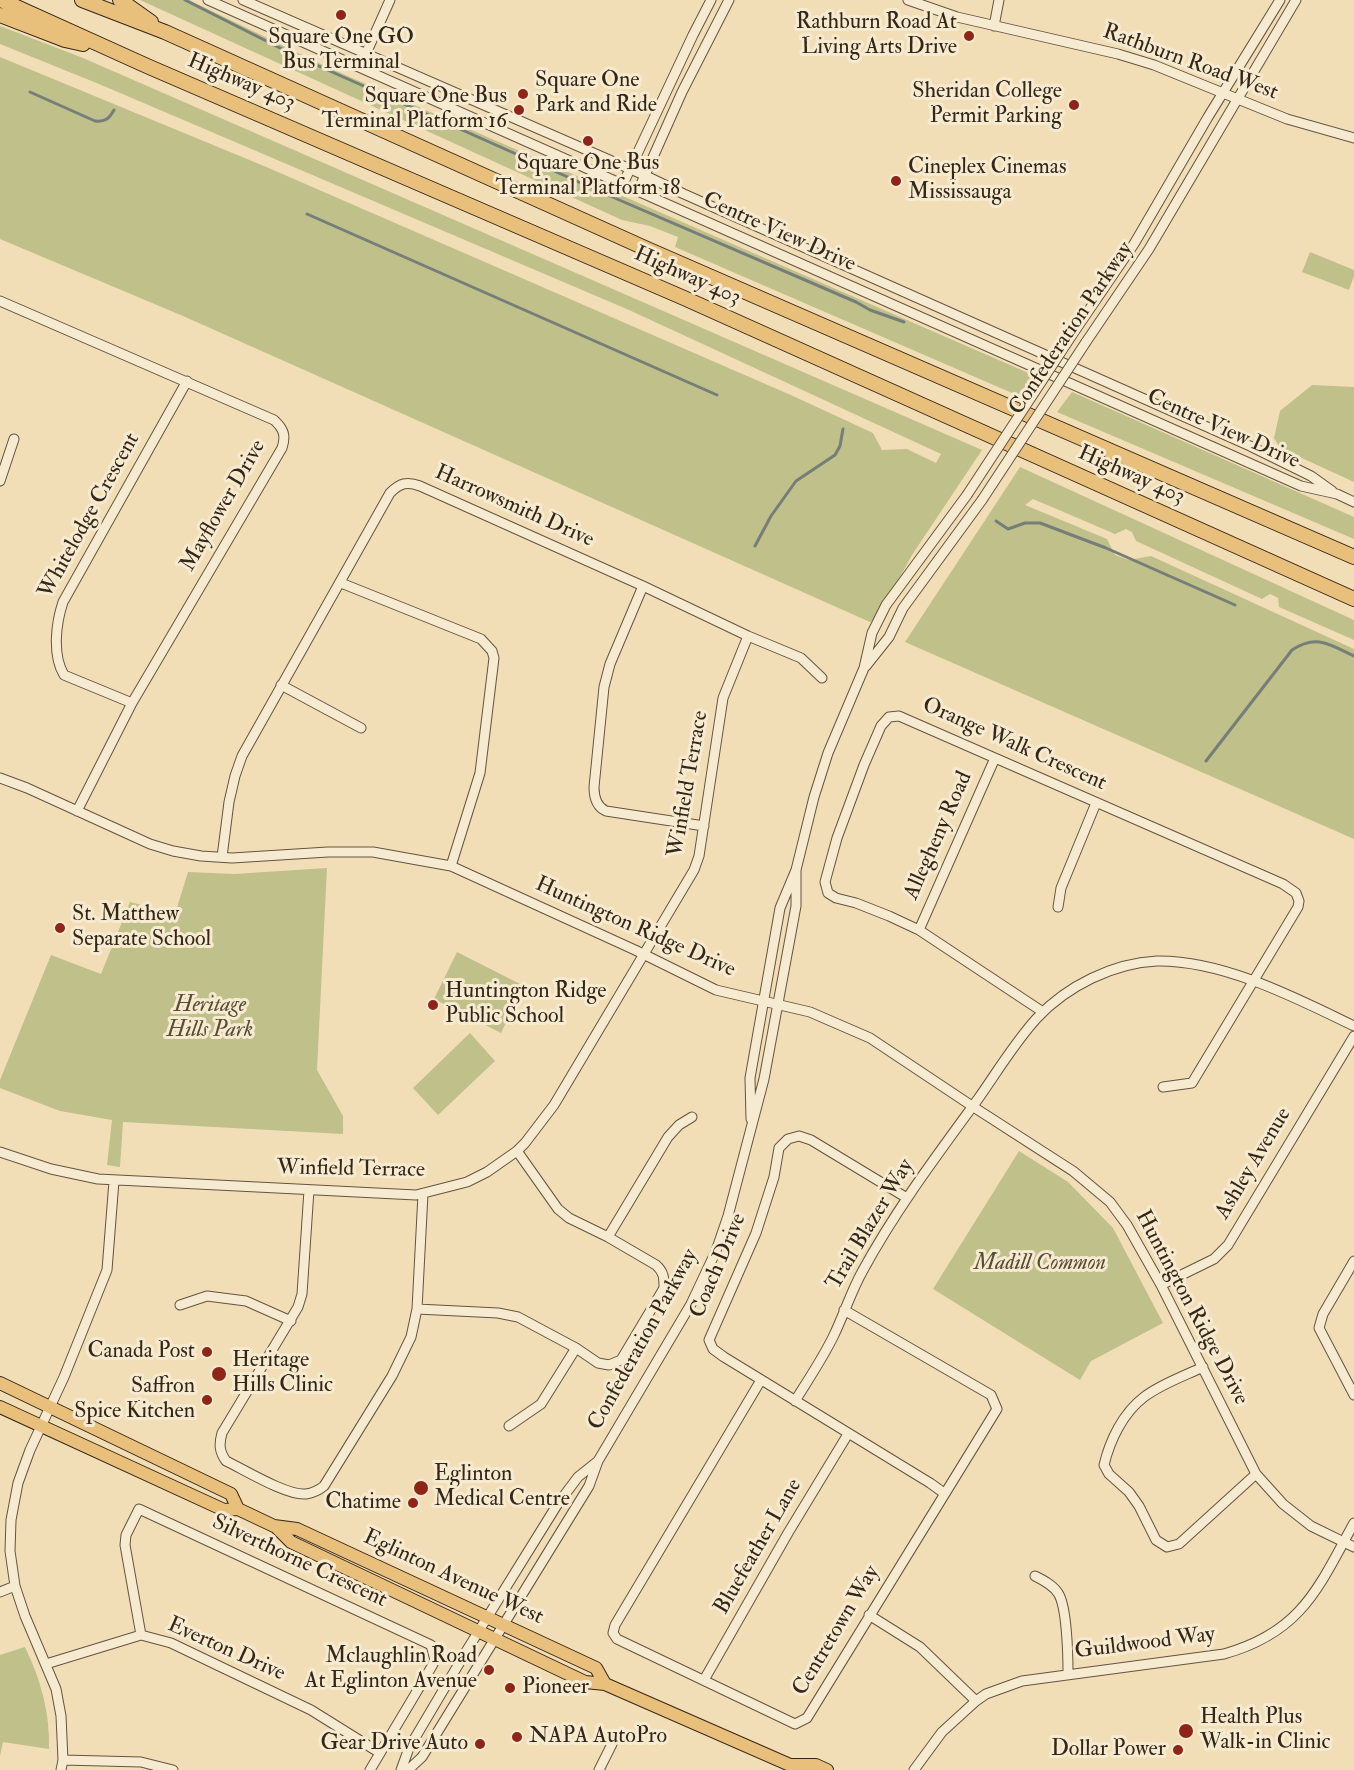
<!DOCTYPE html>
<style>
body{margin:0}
canvas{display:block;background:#f1deb6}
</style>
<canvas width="1354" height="1770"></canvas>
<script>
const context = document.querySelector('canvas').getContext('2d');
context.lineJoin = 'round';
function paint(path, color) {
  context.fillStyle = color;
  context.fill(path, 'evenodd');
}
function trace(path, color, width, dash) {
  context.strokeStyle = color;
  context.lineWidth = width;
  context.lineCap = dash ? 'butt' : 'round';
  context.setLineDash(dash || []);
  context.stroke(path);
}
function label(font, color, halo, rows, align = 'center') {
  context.font = font + ' "IM FELL Double Pica",serif';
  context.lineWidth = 6;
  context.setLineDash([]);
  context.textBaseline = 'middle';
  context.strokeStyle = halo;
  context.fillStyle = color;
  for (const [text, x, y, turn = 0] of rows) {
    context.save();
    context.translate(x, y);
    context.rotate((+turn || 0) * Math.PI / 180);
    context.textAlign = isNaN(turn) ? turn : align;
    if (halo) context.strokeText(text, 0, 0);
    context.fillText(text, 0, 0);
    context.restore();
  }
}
paint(new Path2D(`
 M140,0H189L327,67L1033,375L1019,396L675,247L678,237L650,226L622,220Z
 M0,26L83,58L982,450L912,555L877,619L870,622L183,316L0,239V57L264,166L793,396L873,433L882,450L907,449L936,463L941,454L629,310L99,84L0,44Z
 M1310,252L1354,270V276L1349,290L1302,272Z
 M1312,385L1354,387V482L1280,448L1274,438L1280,411Z
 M1072,392L1354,517V539L1057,412Z
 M1020,467L1354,620V640L1279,607L1278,598L1270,594L1262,599L1136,541L1132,532L1126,529L1115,534L1033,499L1025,505L1107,539L1115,555L1129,560L1151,556L1354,649V839L905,642Z
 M327,868L317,1070L343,1116V1134L123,1122L120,1167L107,1165L112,1120L60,1111L0,1088V1080L51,955L101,974L130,902L175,914L188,872L234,874Z
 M457,952L524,986L501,1033L434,999Z
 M470,1033L495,1061L438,1115L413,1088Z
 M1019,1151L1068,1182L1113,1228L1163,1323L1091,1361L1080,1380L933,1289Z
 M25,1647C41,1680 50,1713 49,1749L3,1742L0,1756V1655Z`), '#bfc08a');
trace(new Path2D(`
 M185,0L294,55L617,199L856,302L870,310L904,322
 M30,92L95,121C105,122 109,119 114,110
 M307,214L717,395
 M996,521L1008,529L1025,523H1040L1106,548L1235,605
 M755,546L771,516L796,481L835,455L840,446L843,429
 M1206,761L1292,650C1316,634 1329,644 1354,656`), '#767e79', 3);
const minor = new Path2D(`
 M208,0L1301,486L1337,494L1354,502
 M243,0L644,175L684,194L1250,446L1311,476L1332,491
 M908,0L957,17L1118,54L1154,65L1287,119L1354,138
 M994,26L999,0
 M360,67L390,0
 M623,184L693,35L711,0
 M638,191L682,92L729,0
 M0,301L274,420C284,429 286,436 282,448L132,703L77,811
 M1072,335L1134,244L1208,117L1280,0
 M1086,342L1149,249L1296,0
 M0,481L14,439
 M341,583L481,639L492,651L494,658L480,773L451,866
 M643,586L610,664L604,687L594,787C594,797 597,807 606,811L704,826
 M866,666L889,637L903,608L982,500
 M281,685L361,728
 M132,703L64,675C52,655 56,623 63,602L187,381
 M0,778L27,788L150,844L173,851L201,856L232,858L328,852H373L451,866L635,950L716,990L810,1012L870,1038L972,1106L1073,1171L1110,1202L1127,1225L1161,1285L1256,1474L1283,1504L1311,1526L1354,1547
 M222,857L229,802L235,776L242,756L390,493C400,483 407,481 420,486L643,586L748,636L801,658L822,678
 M1058,907L1061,888L1096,803
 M919,930L995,758
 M1043,1012L919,930L889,916L856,903L836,898L828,893L825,882L837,838L864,765L881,726L889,717L899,716L1283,884L1296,893L1299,901L1298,907L1192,1083L1163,1087
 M751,1119L750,1078L780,908L796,870L814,797L828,753L864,668L872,633L886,605L967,495
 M0,1152L51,1169L98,1179L416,1195L467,1182L487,1172L517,1151L525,1143L554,1105L694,870L699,856L723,698L748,636
 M309,1190L302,1294L298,1307L222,1433C219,1444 219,1451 226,1461C245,1470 287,1496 306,1494C313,1493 319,1490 324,1486L392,1376L411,1337L417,1309L423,1194
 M907,1198L811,1140L799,1136L788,1139L779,1148L774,1177L756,1233L709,1340L713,1349L724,1357L930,1483L944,1493
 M608,1237L668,1137L679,1125L692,1117
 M1354,1261L1323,1314L1319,1328L1354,1395
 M1161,1285L1214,1259L1228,1245L1354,1036
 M180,1305L207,1296L246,1301L291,1321
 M417,1309L498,1313L518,1317L576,1348L598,1363L609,1365L621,1360L664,1288C664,1278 664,1272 656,1265L608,1237L569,1218L558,1209L517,1151
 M1203,1367C1184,1376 1161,1384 1144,1397C1123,1413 1110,1440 1104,1465L1109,1474L1129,1492L1139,1506L1156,1540L1167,1547L1179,1544L1256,1474
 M761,1380L615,1625L613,1633L617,1639L795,1724L807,1718L997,1409L991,1395L844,1310
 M795,1401C808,1380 823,1358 834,1335C844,1314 851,1292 862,1272C895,1211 937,1155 978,1099C997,1072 1015,1042 1037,1018C1067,986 1113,963 1157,961C1223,960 1296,998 1354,1026
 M509,1426L541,1404L576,1348
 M1035,1576C1043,1580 1053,1585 1058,1593C1067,1606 1068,1656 1068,1673
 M0,1592L15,1586
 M869,1615L920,1647L976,1701
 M141,1635L125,1545L126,1535L139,1509L431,1645L435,1660L432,1666L370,1770
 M46,1664L141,1635L171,1643L311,1710L380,1753
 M704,1680L788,1533L848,1434
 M63,1760L141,1762L173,1770
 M61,1770L63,1760L61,1716L56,1689L25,1616L15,1586L10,1551L11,1520L18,1483L30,1450L64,1377L107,1270L114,1181
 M401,1770L409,1748L467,1650L557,1505L578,1477L598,1461
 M408,1770L422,1757L589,1486L598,1461L691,1304L716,1251L728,1216L764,1079L796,906V870
 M599,1770L612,1744
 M914,1770L942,1732L976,1701L986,1694L1022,1681L1224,1654C1302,1632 1318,1588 1354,1523`);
const major = new Path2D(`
 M0,1383L231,1494L238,1509
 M0,1407L224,1510L238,1509L274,1526L297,1529L596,1668L605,1684
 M275,1526L291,1542L585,1682L605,1684L790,1765H816L827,1770`);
const highway = new Path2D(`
 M1,0L147,66L684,298L1354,599
 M82,0L165,32L647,249L1354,557
 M120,0L151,22
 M0,15L65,40L83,44`);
trace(minor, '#65543f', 11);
trace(major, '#362617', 14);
trace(highway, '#362617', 16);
trace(minor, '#f6ead0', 9);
trace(major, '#e8bf7b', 12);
trace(highway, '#e8bf7b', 14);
const minorBridge = new Path2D(`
 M967,495L1072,335
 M982,500L1086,342`);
trace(minorBridge, '#65543f', 11, []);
trace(minorBridge, '#f6ead0', 9);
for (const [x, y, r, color] of [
 [341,15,6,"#8f2418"],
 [969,36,6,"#8f2418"],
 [523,94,6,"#8f2418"],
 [1074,105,6,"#8f2418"],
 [519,110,6,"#8f2418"],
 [588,141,6,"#8f2418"],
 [896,181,6,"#8f2418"],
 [60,928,6,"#8f2418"],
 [433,1005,6,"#8f2418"],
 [207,1352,6,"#8f2418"],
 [219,1374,8,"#8f2418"],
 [207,1400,6,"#8f2418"],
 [421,1488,8,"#8f2418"],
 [413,1503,6,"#8f2418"],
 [489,1670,6,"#8f2418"],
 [510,1688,6,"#8f2418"],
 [1186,1731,8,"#8f2418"],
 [517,1737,6,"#8f2418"],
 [480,1744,6,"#8f2418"],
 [1178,1750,6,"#8f2418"]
]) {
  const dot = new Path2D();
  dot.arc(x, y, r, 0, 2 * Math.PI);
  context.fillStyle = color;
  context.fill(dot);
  trace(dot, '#f6ead0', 2);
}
label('22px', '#362617', '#f6ead0', [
 ["Rathburn Road At",957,23],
 ["Living Arts Drive",957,48],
 ["Square One GO",341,38,"center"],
 ["Bus Terminal",341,63,"center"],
 ["Square One",535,81,"left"],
 ["Park and Ride",535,106,"left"],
 ["Sheridan College",1062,92],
 ["Permit Parking",1062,117],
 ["Square One Bus",507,97],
 ["Terminal Platform 16",507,122],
 ["Square One Bus",588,164,"center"],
 ["Terminal Platform 18",588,189,"center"],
 ["Cineplex Cinemas",908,168,"left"],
 ["Mississauga",908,193,"left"],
 ["St. Matthew",72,915,"left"],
 ["Separate School",72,940,"left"],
 ["Huntington Ridge",445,992,"left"],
 ["Public School",445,1017,"left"],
 ["Canada Post",195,1352],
 ["Heritage",232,1361,"left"],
 ["Hills Clinic",232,1386,"left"],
 ["Saffron",195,1387],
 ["Spice Kitchen",195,1412],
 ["Eglinton",434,1475,"left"],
 ["Medical Centre",434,1500,"left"],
 ["Chatime",401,1503],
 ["Mclaughlin Road",477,1657],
 ["At Eglinton Avenue",477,1682],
 ["Pioneer",522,1688,"left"],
 ["Health Plus",1200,1718,"left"],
 ["Walk-in Clinic",1200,1743,"left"],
 ["NAPA AutoPro",529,1737,"left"],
 ["Gear Drive Auto",468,1744],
 ["Dollar Power",1166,1750]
], 'right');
label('22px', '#362617', '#f6ead0', [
 ["Rathburn Road West",1190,63,20],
 ["Highway 403",241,83,23],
 ["Centre View Drive",779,233,24],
 ["Highway 403",687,277,24],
 ["Confederation Parkway",1072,329,-56],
 ["Centre View Drive",1223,430,24],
 ["Highway 403",1131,476,24],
 ["Mayflower Drive",224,506,-60],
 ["Harrowsmith Drive",514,507,24],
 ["Whitelodge Crescent",90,516,-61],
 ["Orange Walk Crescent",1014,745,24],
 ["Winfield Terrace",689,784,-80],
 ["Allegheny Road",939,836,-66],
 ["Huntington Ridge Drive",635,928,24],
 ["Ashley Avenue",1254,1164,-59],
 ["Winfield Terrace",351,1170,1],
 ["Trail Blazer Way",871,1225,-59],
 ["Coach Drive",719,1266,-67],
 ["Huntington Ridge Drive",1191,1308,62],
 ["Confederation Parkway",644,1340,-61],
 ["Bluefeather Lane",759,1547,-60],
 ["Silverthorne Crescent",299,1562,25],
 ["Eglinton Avenue West",453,1578,25],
 ["Centretown Way",837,1631,-59],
 ["Guildwood Way",1145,1644,-7],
 ["Everton Drive",226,1650,24]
]);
label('italic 22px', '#584c34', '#f6ead0', [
 ["Heritage",210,1006],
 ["Hills Park",210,1031],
 ["Madill Common",1040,1264]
]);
</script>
